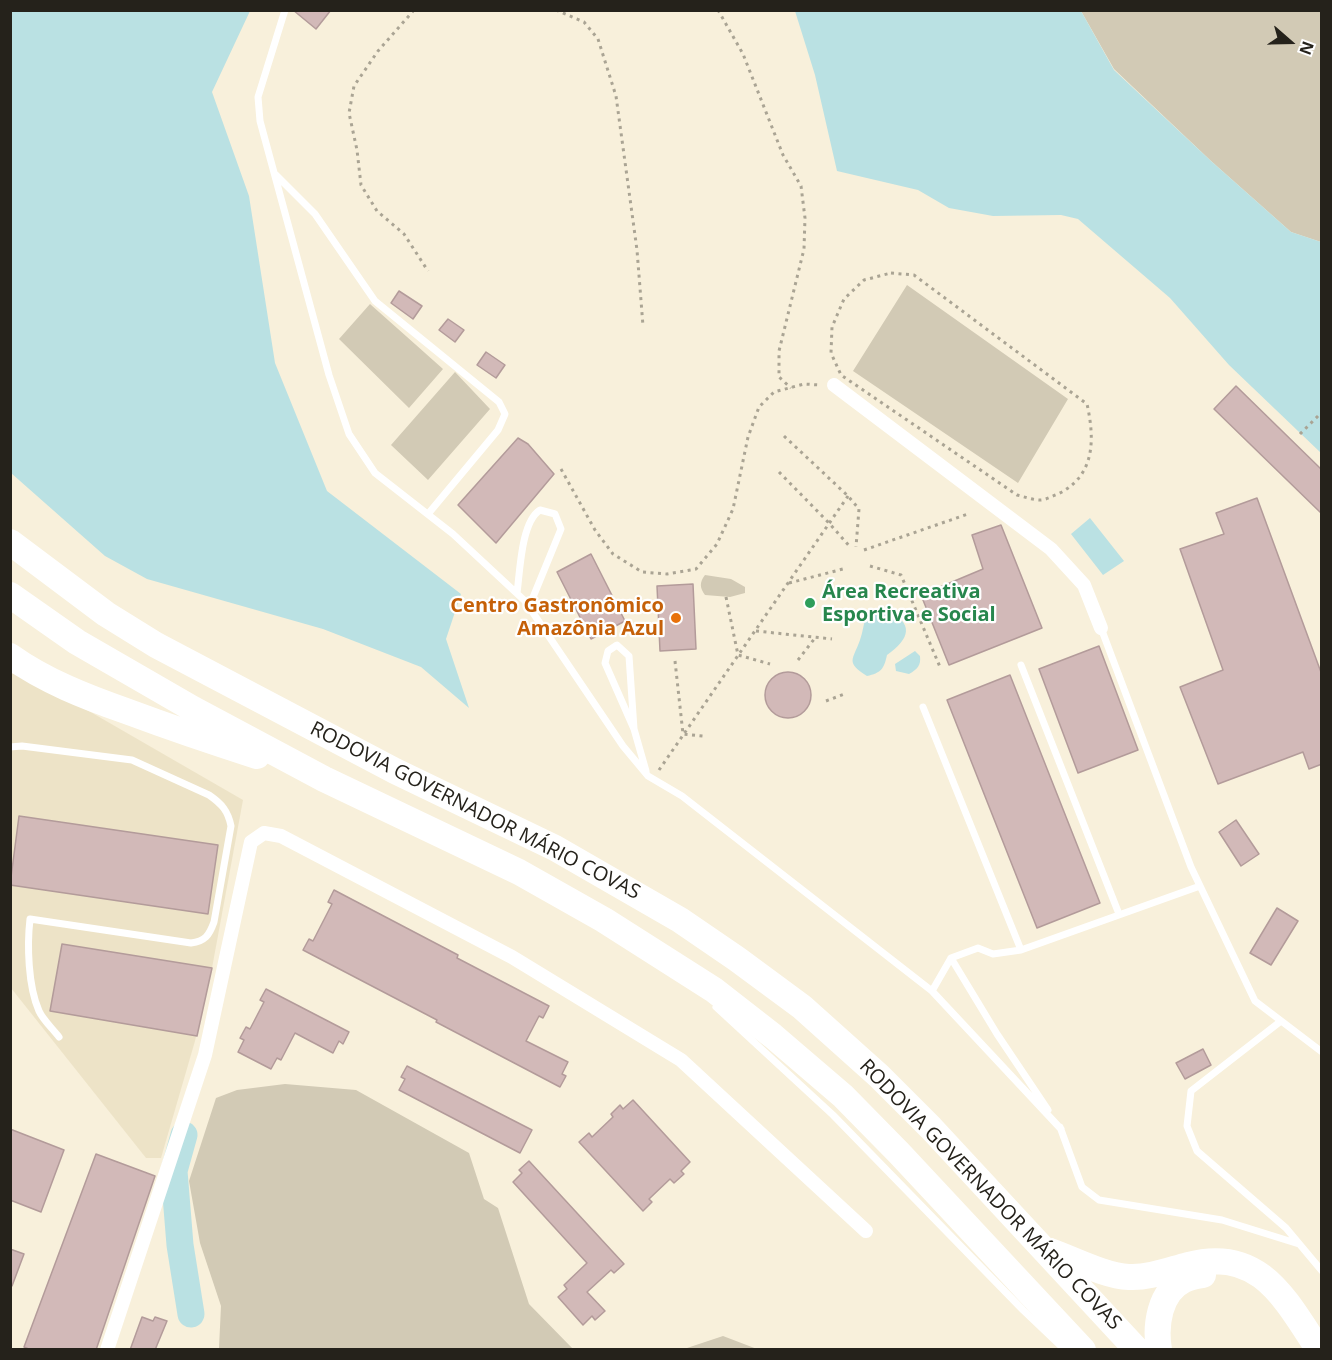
<!DOCTYPE html>
<meta charset="utf-8">
<style>
body{margin:0}
#map{position:relative;width:1332px;height:1360px;overflow:hidden;background:#f8f0db;font-family:"Open Sans",sans-serif}
canvas{display:block}
.frame{position:absolute;inset:0;border:12px solid #25221b;pointer-events:none}
.north{position:absolute;left:1260px;top:12px;width:60px;height:60px;-webkit-text-stroke:4px #fff;paint-order:stroke;rotate:110deg;font-size:16px;font-weight:700;line-height:24px;text-align:center;color:#25221b}
.north::after{content:'';display:block;margin:auto;width:21px;height:27px;background:#25221b;clip-path:polygon(50% 0,100% 100%,50% 72%,0 100%)}
</style>
<div id="map">
<canvas width="1332" height="1360"></canvas>
<div class="frame"></div>
<div class="north">N</div>
</div>
<script>
const context = document.querySelector('canvas').getContext('2d');
context.lineJoin = 'round';
function paint(path, color) {
  context.fillStyle = color;
  context.fill(path, 'evenodd');
}
function trace(path, color, width, dash) {
  context.strokeStyle = color;
  context.lineWidth = width;
  context.lineCap = dash ? 'butt' : 'round';
  context.setLineDash(dash || []);
  context.stroke(path);
}
function label(font, color, halo, rows, align = 'center') {
  context.font = font + ' "Open Sans",sans-serif';
  context.lineWidth = 4.5;
  context.setLineDash([]);
  context.textBaseline = 'middle';
  context.strokeStyle = halo;
  context.fillStyle = color;
  for (const [text, x, y, turn = 0] of rows) {
    context.save();
    context.translate(x, y);
    context.rotate((+turn || 0) * Math.PI / 180);
    context.textAlign = isNaN(turn) ? turn : align;
    if (halo) context.strokeText(text, 0, 0);
    context.fillText(text, 0, 0);
    context.restore();
  }
}
paint(new Path2D(`
 M23,673L243,800L212,968L195,1041L161,1158H146L11,988L10,674Z`), '#ede3c7');
paint(new Path2D(`
 M1081,11H1321V242L1291,232L1211,161L1114,69Z
 M907,285L1068,399L1018,483L853,371Z
 M370,304L443,369L409,408L339,339Z
 M455,372L490,409L428,480L391,445Z
 M705,575L731,579L745,587V593L730,597L705,595C700,588 699,583 705,575Z
 M285,1084L356,1090L469,1153L484,1199L498,1208L529,1304L573,1349H221L219,1348L221,1306L200,1243L189,1181L216,1098L237,1090Z
 M723,1336L757,1349H684Z`), '#d2cab5');
paint(new Path2D(`
 M11,10L250,11L212,92L249,196L275,363L327,491L461,594L446,639L469,708L421,667L323,629L147,579L105,556L11,473Z
 M795,11H1081L1114,70L1211,161L1291,232L1321,242V453L1229,365L1170,298L1078,219L1061,215L993,216L949,208L918,190L837,171L815,75Z
 M1090,518L1124,561L1103,575L1071,534Z
 M886,610C915,623 910,639 887,655C884,669 881,673 867,676C845,662 853,660 860,640C867,621 859,615 886,610Z
 M915,651L920,656C921,665 918,669 909,674L896,671L895,664Z`), '#bae1e3');
trace(new Path2D(`
 M184,1135L174,1171L180,1245L191,1314`), '#bae1e3', 27);
const building = new Path2D(`
 M293,10H331L316,29Z
 M399,291L422,306L413,319L391,303Z
 M448,319L464,330L455,342L439,330Z
 M486,352L505,365L496,378L477,365Z
 M1236,386L1322,470V514L1214,409Z
 M518,438L528,444L554,474L496,543L458,505Z
 M1257,498L1322,675V764L1309,769L1303,752L1218,784L1180,687L1223,670L1180,549L1224,534L1216,513Z
 M1001,525L1042,628L949,665L921,595L983,569L972,535Z
 M591,554L625,621L591,639L557,572Z
 M693,584L696,649L660,651L657,586Z
 M1099,646L1138,750L1078,773L1039,669Z
 M765 695a23 23 0 1 1 46 0a23 23 0 1 1-46 0Z
 M1010,675L1100,903L1037,928L947,700Z
 M19,816L218,845L208,914L10,885Z
 M1236,820L1259,854L1241,866L1219,832Z
 M334,890L458,955L457,958L549,1006L543,1018L539,1016L526,1041L568,1062L562,1074L566,1076L560,1087L436,1022L437,1020L303,950L309,939L313,941L332,904L328,902Z
 M1277,908L1298,921L1271,965L1250,953Z
 M62,944L212,968L197,1036L50,1011Z
 M266,989L349,1032L343,1044L339,1041L333,1053L295,1033L281,1060L277,1058L271,1069L238,1052L244,1040L240,1038L246,1027L250,1029L264,1002L260,1000Z
 M1203,1049L1211,1065L1185,1079L1176,1063Z
 M407,1066L532,1130L520,1153L399,1090L405,1079L401,1077Z
 M633,1100L690,1162L681,1171L684,1174L674,1183L670,1179L649,1199L652,1202L643,1211L579,1142L589,1133L592,1137L613,1117L611,1114L620,1105L623,1109Z
 M10,1129L64,1150L41,1212L10,1200Z
 M96,1154L155,1176L96,1350H31L24,1347Z
 M529,1161L624,1264L614,1273L611,1270L587,1292L605,1311L595,1320L592,1316L583,1325L558,1297L567,1289L564,1285L587,1263L513,1182L522,1173L519,1170Z
 M10,1249L24,1254L12,1286H10Z
 M142,1317L153,1321L155,1317L167,1321L155,1350H130Z`);
paint(building, '#d2b9b8');
trace(building, '#b39b9a', 1.5);
trace(new Path2D(`
 M414,10L378,51L354,86L349,113L357,150L361,185L377,211L404,234L428,271
 M556,10L584,22L598,39L616,96L637,250L643,326
 M718,10L743,54L783,155L801,186L805,218L804,249L779,351V377L791,388
 M891,273L914,275L1087,404C1095,440 1095,476 1058,494C1052,496 1046,500 1040,500C1033,500 1025,497 1017,495L841,375L831,353L832,327L844,299L864,280Z
 M1300,434L1322,412
 M784,436L848,496L859,509L856,547
 M561,469L595,530L613,554L642,572L667,574L696,569L717,544L733,509L748,437L759,407L774,392L804,384L820,385
 M779,472L829,523L851,548
 M864,550L968,514
 M870,566L901,575L940,667
 M789,583L843,569
 M726,597L738,655L770,664
 M756,631L832,639
 M798,660L815,638
 M675,661L683,734L703,736
 M826,701L847,693
 M659,770L848,496`), '#aaa494', 3, [3, 4.5]);
trace(new Path2D(`
 M285,10L258,97L260,121L329,375L349,434L375,473L453,534L525,601L623,746L648,776L682,796L932,991L1061,1129
 M276,175L315,214L375,301L499,402L505,414L498,430L428,514
 M517,593C520,572 521,522 540,510L555,514L561,529L529,607
 M1101,628L1191,867L1255,1001L1322,1052
 M1021,665L1119,914
 M923,707L1021,950
 M634,729L605,663L608,651L617,645L629,656L634,729L646,771
 M10,747L22,746L132,760L209,795C222,804 228,811 231,826L214,922C209,936 205,941 191,943L30,919C27,945 28,986 39,1011C43,1020 53,1029 59,1037
 M951,958L997,1034L1048,1110
 M932,991L951,958L978,948L993,954L1021,950L1200,886
 M716,1007L833,1115L1023,1310L1065,1350
 M1281,1021L1191,1091L1187,1126L1197,1151L1286,1228L1322,1271
 M1060,1127L1082,1187L1099,1200L1222,1220L1299,1244`), '#fff', 7);
trace(new Path2D(`
 M834,385L1051,549L1084,585L1101,628
 M107,1350L205,1055L251,842L264,833L281,836L512,957L681,1060L866,1231`), '#fff', 14);
trace(new Path2D(`
 M10,542L106,614L156,645L395,771L555,848L680,920L737,959L802,1007L879,1076L931,1128L1137,1350
 M10,595L77,642L193,709L324,779L519,872L604,920L714,990L773,1036L843,1096L899,1153L1083,1350
 M10,656C45,681 86,697 126,711C169,727 213,742 257,756
 M1050,1251C1073,1259 1105,1276 1129,1277C1149,1278 1169,1270 1188,1265C1260,1246 1285,1299 1319,1350
 M1159,1350C1155,1326 1159,1292 1184,1280C1190,1277 1197,1276 1203,1275`), '#fff', 26);
for (const [x, y, r, color] of [
 [810,603,6,"#2e9e5b"],
 [676,618,6,"#e8710a"]
]) {
  const dot = new Path2D();
  dot.arc(x, y, r, 0, 2 * Math.PI);
  context.fillStyle = color;
  context.fill(dot);
  trace(dot, '#fff', 2);
}
label('bold 20px', '#27864d', '#fff', [
 ["Área Recreativa",822,592],
 ["Esportiva e Social",822,615]
], 'left');
label('bold 20px', '#c56008', '#fff', [
 ["Centro Gastronômico",664,606],
 ["Amazônia Azul",664,629]
], 'right');
label('20px', '#25221b', '#fff', [
 ["RODOVIA GOVERNADOR MÁRIO COVAS",475,811,27],
 ["RODOVIA GOVERNADOR MÁRIO COVAS",990,1195,46]
]);
</script>
